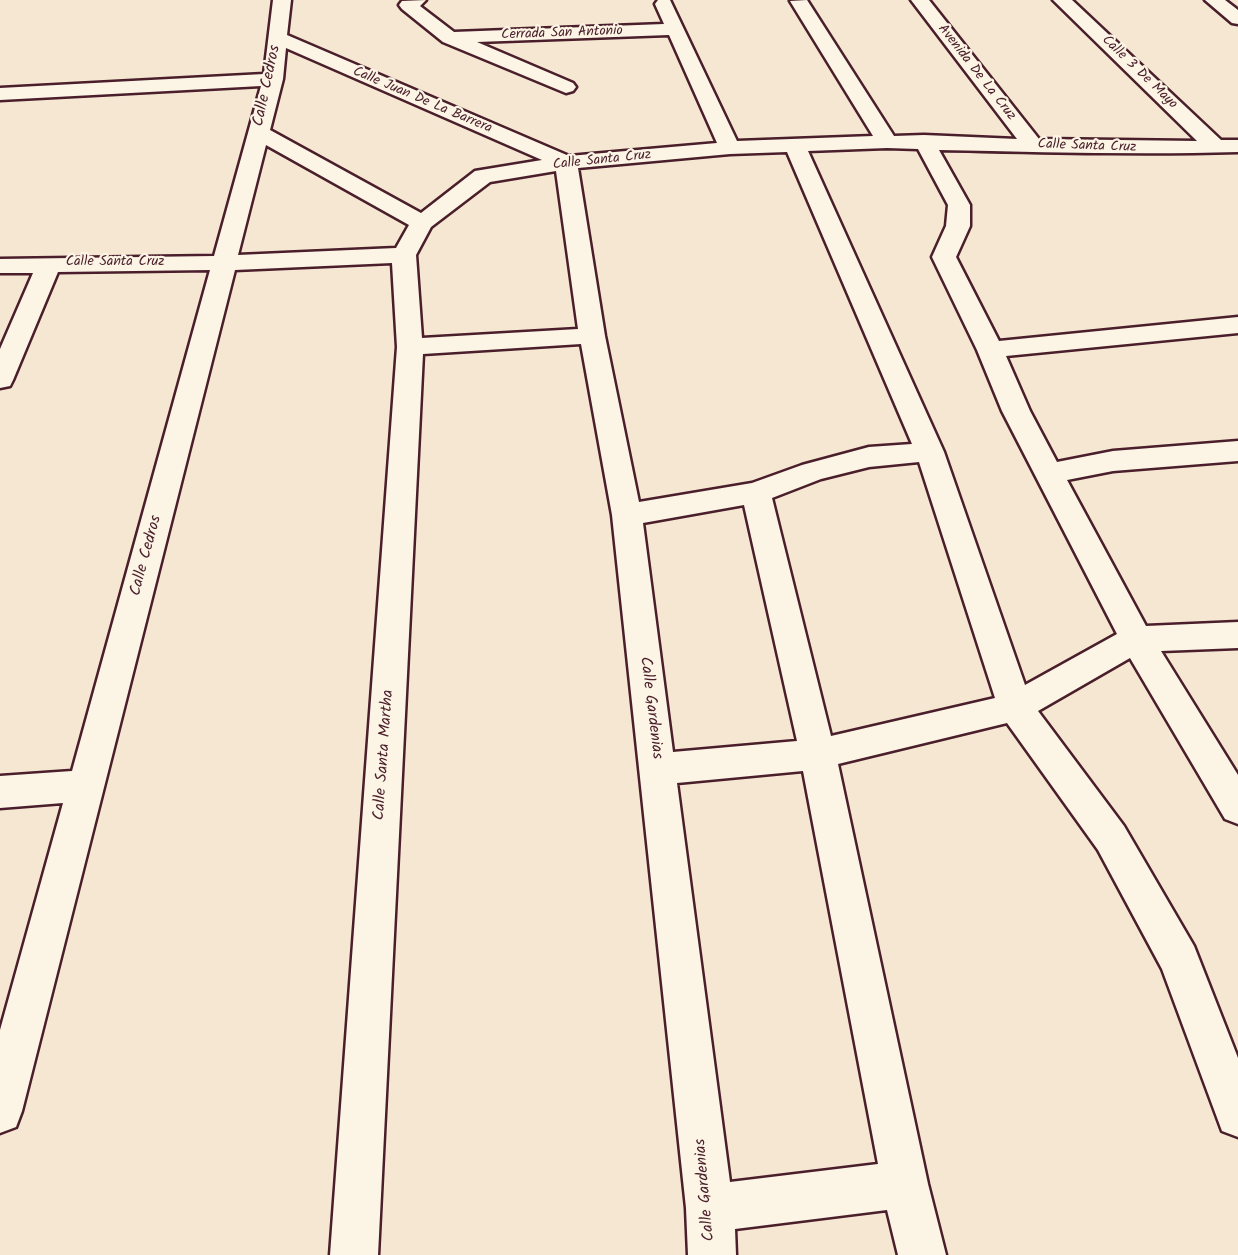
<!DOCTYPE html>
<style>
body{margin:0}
canvas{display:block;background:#f6e7d3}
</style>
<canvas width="1238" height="1255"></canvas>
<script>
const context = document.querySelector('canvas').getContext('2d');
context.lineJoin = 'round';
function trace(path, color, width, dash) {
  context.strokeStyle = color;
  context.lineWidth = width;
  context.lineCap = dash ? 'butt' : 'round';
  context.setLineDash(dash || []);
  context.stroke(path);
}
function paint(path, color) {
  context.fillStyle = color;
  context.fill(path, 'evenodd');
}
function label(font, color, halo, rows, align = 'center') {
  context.font = font + ' Kalam,sans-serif';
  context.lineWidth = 4.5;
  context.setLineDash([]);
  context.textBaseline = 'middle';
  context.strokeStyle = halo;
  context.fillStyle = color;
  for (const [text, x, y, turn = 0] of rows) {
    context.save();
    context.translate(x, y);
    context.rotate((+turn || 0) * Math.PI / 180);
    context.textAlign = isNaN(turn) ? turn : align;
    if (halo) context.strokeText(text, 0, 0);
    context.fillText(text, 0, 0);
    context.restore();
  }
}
const minor = new Path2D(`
 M273,0H291L287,35L569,156L717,143L669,35L477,42L573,83L576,87L573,91L566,93L443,42L402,9L399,5L402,1L426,0L420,6L454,32L664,24L655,4L658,0H670L737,141L873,136L790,1L807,0L894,136L924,135L1017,139L911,0H929L1039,139L1197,141L1053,0H1072L1221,140H1238V152C1139,155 1039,152 939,150L970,205V226L956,257L999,341L1238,317V333L1006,356L1030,411L1057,462L1113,451L1238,441V461L1113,471L1067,480L1146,626L1238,622V648L1161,651L1238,775V824L1225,819L1130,658L1038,711L1124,826L1194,946L1238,1058V1137L1222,1131L1162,969L1098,850L1007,723L838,764L928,1184L946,1255H898L887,1210L735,1229L736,1255H688L686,1208L612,515L581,344L423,354L378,1255H330L397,347L392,263L235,270L22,1111L16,1127L0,1133V1030L63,803L0,808V776L72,771L210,270L58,272L13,380L10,386L0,388V349L33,273H0V259L214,256L261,86L0,100V88L264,74ZM286,48L542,160L475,171L421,213L270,130L283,79ZM266,145L409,225L396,248L238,255ZM887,148L918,149L948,205L946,226L932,257L977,350L1002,411L1117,634L1025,685L944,452L808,151ZM787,152L912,444L869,447L802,465L752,483L639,502L605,336L578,168L730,154ZM556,171L578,329L422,338L416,255L431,227L490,182ZM919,462L995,698L831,736L772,498L821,479L869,467ZM744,505L797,741L673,752L643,523ZM803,771L878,1164L730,1182L677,783Z
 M1205,0H1225L1238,10V24L1232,23Z`);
trace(minor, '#4a1f2b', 5);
paint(minor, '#fcf5e5');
label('14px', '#4a1f2b', '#fcf5e5', [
 ["Cerrada San Antonio",562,34,-2],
 ["Avenida De La Cruz",976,73,52],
 ["Calle 3 De Mayo",1139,73,44],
 ["Calle Juan De La Barrera",422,101,23],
 ["Calle Santa Cruz",1087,147,2],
 ["Calle Santa Cruz",602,161,-6],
 ["Calle Santa Cruz",115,263]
]);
label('16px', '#4a1f2b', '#fcf5e5', [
 ["Calle Cedros",268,86,-78],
 ["Calle Cedros",147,556,-75],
 ["Calle Gardenias",650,708,83],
 ["Calle Santa Martha",385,755,-86],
 ["Calle Gardenias",706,1190,-95]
]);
</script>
